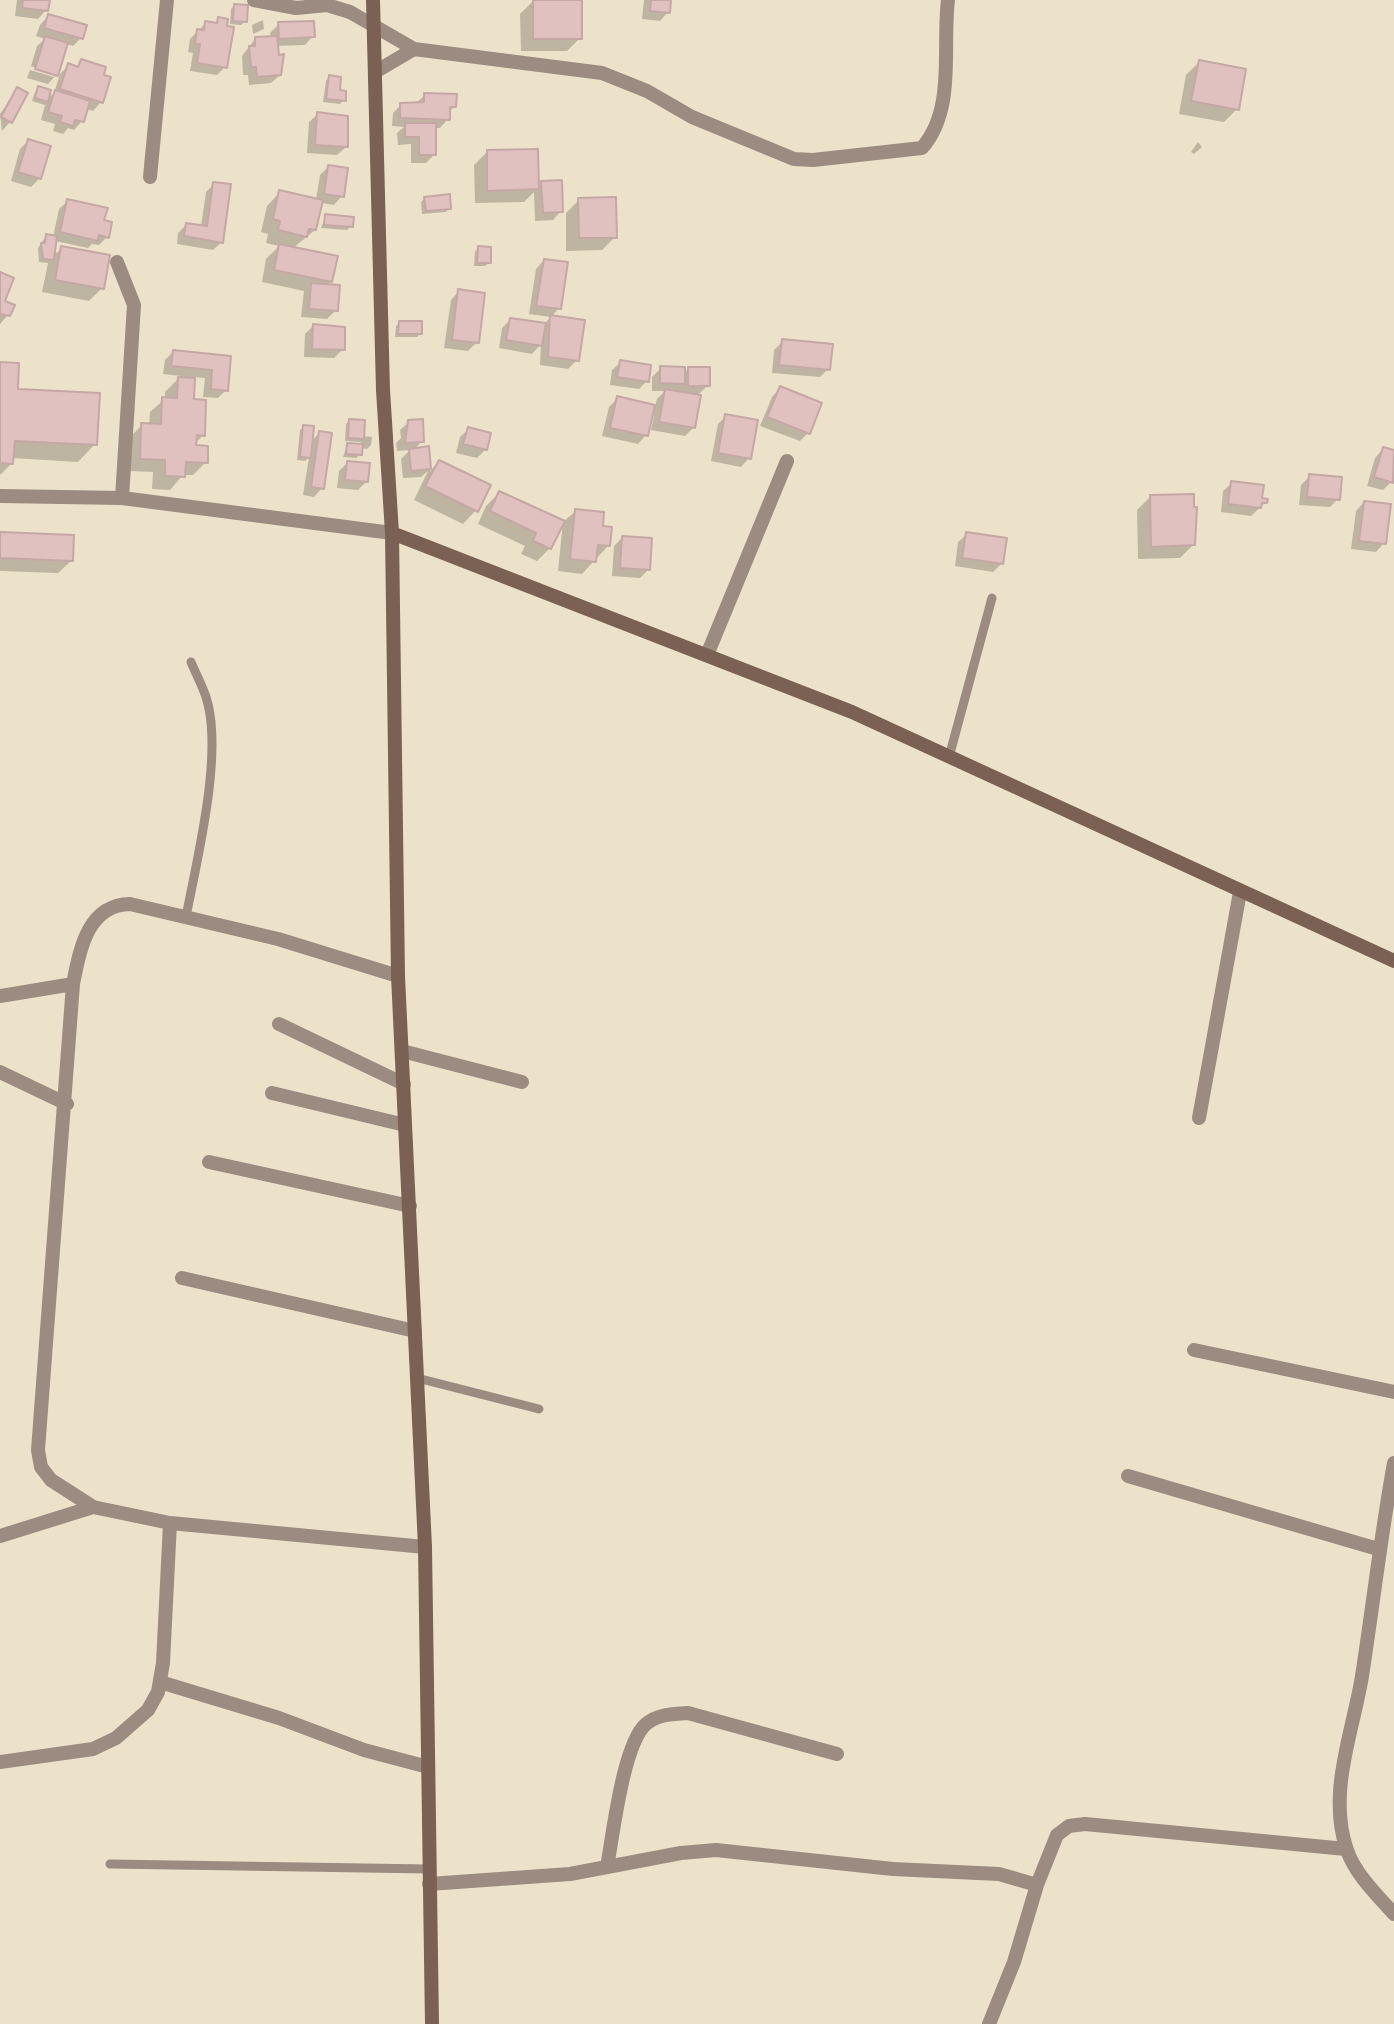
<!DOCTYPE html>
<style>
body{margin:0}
canvas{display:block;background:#ece2c9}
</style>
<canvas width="1394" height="2024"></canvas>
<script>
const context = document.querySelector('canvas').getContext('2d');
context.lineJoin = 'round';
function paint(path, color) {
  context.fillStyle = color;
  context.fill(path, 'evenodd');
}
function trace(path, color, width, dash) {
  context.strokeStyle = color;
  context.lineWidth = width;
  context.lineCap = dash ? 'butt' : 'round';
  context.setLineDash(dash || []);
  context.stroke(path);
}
paint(new Path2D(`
 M17,0H48L46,10L38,19L15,16Z
 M566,0L580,38L567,51H521L520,14L533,1Z
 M644,0H670L668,12L660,21L642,19Z
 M235,5L245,21L241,25L230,24L231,9Z
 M48,16L81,38L73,46L66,44L56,75L48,84L27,78L30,70L54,77V73L31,66L37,46L45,39L36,36L40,25Z
 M219,19L225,67L217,75L190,71L193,53L188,52L190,39L206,23L213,25Z
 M263,20L264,29L253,34L252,25Z
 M279,24L313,36L305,45L276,46L280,75L271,83L249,85L248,75H243L242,56L255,39L271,38L270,33Z
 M82,61L101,102L93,111L86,109L82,121L74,130L68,128L63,134L53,131L55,124L41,120L45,105L32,101L35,92L39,88L46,100L54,93L60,74L69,65L75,68Z
 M1199,62L1237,109L1224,122L1179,114L1186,75Z
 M329,77L344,100L340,104L323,102L326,81Z
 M17,89L25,93L10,122L2,131L0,114Z
 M425,95L455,106L448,113V119L440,128H434V155L426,163H411V144L398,145L397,133L404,127L392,126L393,113L401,105L415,104Z
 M318,114L346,147L337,155L307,153L309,122Z
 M28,141L40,178L31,187L11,181L20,149Z
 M1198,142L1202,147L1194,154L1191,152Z
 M487,152L537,187L542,182L561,211L553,220L535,221L534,192L524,202L475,203L474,165Z
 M329,166L342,196L334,205L321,203L315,230L292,249L331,281L326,286L336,310L327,319L301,317L304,291L262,282L266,259L279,246L266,243L268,234L261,232L267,206L280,192L316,200L320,175Z
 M214,184L222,242L213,250L177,244L178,233L187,224L201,226L206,192Z
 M425,198L449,208L446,212L422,214L421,202Z
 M579,200L615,237L602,250L566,251V213Z
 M68,201L102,222L107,237L99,245L92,244L88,248L55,241L53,256L62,248L102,288L89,301L42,292L48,263L39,262L38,248L46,236L53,237L59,209Z
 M326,216L351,226L347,230L321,228Z
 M478,248L489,263L485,266H474L475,252Z
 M544,260L566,264L559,308L551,317L583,322L577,360L568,369L540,365L541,344L532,354L499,348L502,328L511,319L543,325L551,317L529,314L536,269Z
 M0,274L3,302L8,315L0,324Z
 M459,291L477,342L468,351L444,348L451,300Z
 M399,323L420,334L417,337H395L396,326Z
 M313,326L343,349L334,358L304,357L305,334Z
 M783,341L828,369L820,377L772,373L774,350Z
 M173,352L229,357L226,390L218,398L203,397L205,378L194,377L193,401L203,435L195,444L206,462L193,475H183L170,490L152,489L153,472L128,471L129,438L142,425H149L150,412L165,399V392L181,376L163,374L165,360Z
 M621,362L647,381L639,389L610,385L612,370Z
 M0,364L16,391L95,444L78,462L12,458V463L0,475Z
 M661,368L683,374L688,369L708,385L697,396L694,427L685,436L651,430L654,415H651L646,435L638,444L602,436L609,407L618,398L655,407L657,399L665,391H652V377Z
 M780,388L808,433L800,441L760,426L772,397Z
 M726,416L749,458L741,467L711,461L718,424Z
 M350,420L362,436L372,437L371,445L367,449L361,448L357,458L343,457L347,445L361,446V442L345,441L346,424Z
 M409,422L422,441L414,450L428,448L430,471L439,462L476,510L463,524L414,500L428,471L421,477L403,478L401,459L410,450L397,451L396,443L401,438L400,430Z
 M304,427L311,442L319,433L322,488L314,497L303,495L309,457L305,461L297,460L300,430Z
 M469,429L485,450L477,458L456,453L460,437Z
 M1383,449L1394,452V472L1391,482L1383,490L1367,486L1375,458Z
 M347,463L366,482L358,490L337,488L339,471Z
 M1310,476L1338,499L1330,507L1299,505L1301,485Z
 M1232,483L1260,499L1266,502L1251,516L1221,512L1223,491Z
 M499,493L550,548L537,561L521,554L525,546L478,524L486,506Z
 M1150,497L1193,545L1180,558L1138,559L1137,510Z
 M1364,502L1384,543L1376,552L1351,549L1356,511Z
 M576,511L601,528L608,546L582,574L558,571L563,522Z
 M0,534L72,560L58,573L0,571Z
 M967,534L1001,564L993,572L955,566L958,542Z
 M623,537L649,569L640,578L612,576L614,546Z`), '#0003');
const building = new Path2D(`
 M23,0H50L48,11L22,8Z
 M533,0H582V39H533Z
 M651,0H671L670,13L650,11Z
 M234,4L248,5L247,22L233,21Z
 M48,14L87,25L83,39L44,28Z
 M218,17L228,19L227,26L234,27L227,68L197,63L200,44H195L197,29L204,30L205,21L217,23Z
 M314,21L315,37L279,39L278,22Z
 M45,36L68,43L58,76L35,69Z
 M277,36L279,55L284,54L281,75L257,77L256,67H251L249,46H255V37Z
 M81,59L106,67L104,75L111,77L103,103L60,89L68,63L78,67Z
 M1199,60L1246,69L1239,110L1191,101Z
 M329,75L341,77L340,90L346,91V101L326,99Z
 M38,86L51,90L48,102L35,98Z
 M17,87L28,93L12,123L1,117Z
 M55,90L90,101L84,122L75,120L73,126L60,122L62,116L48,112Z
 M424,93L457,94L456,107H450V120L400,118V103L424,102Z
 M317,112L348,116V147L315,145Z
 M405,123H436V155H419V137H405Z
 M28,139L51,146L41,179L18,172Z
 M538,149L539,189L487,191V150Z
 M328,165L348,168L344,197L324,194Z
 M562,180L563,212L543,213L541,181Z
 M213,182L231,184L223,243L184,236L186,223L207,226Z
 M279,190L323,200L316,230L309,229L307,237L278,230L280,221L273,219Z
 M450,194L451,209L426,211L424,197Z
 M616,197L617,238H579L578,198Z
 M67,199L108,208L104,220L112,222L109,238L99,235L98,241L60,232Z
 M325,214L354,217L353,227L324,225Z
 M46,234L57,236L54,260L43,259L41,243H45Z
 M279,244L338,256L332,282L274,270Z
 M61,246L110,255L104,289L55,280Z
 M478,246L491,247V263H477Z
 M544,259L568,262L561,309L536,306Z
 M0,272L14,278L5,301L15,305L10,316L0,314Z
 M311,283L340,285L338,311L309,309Z
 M458,289L485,293L479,343L452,340Z
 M550,315L585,320L579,361L548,357Z
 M510,318L546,323L542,346L506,340Z
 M399,321H422V334H398Z
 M313,324L345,327V350L312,349Z
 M782,339L833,344L830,370L779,365Z
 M173,350L231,356L228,391L211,389L212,370L171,366Z
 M620,360L651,365L649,382L617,377Z
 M0,362L19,363L18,389L100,393L97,445L15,441L13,464L0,463Z
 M660,366L685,367V384L660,383Z
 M688,367H710V386H688Z
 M178,377L195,378L194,399L206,400L205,436L197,435L196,445L208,446V463L186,462L185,477L165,476V460L140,459L141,423L161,424L162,397L177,398Z
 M780,386L822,403L810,434L767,417Z
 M665,389L701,395L695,428L659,422Z
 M617,396L655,405L648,436L610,428Z
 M725,414L758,420L751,459L718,453Z
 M349,419L365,420L364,439L348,438Z
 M423,419L424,442L405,443L408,420Z
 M303,425L314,426L311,458L300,457Z
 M468,427L491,433L487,450L463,444Z
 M319,431L332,433L324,489L311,487Z
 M347,443L363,444L362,455L346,454Z
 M429,446L431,469L411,471L409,449Z
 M1383,447L1394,450L1393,483L1374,477Z
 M439,460L491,485L478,512L425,486Z
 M347,461L370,463L368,482L345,480Z
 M1309,474L1342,477L1340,500L1307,497Z
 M1231,481L1264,485L1262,498L1268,499L1267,503H1262L1261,508L1228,504Z
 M499,491L565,521L551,549L533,541L536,533L490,511Z
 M1194,494V507H1197L1195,545L1151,547L1150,495Z
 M1364,501L1391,504L1386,544L1359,541Z
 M575,509L604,512L603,526L612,527L610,546L598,545L596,562L570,559Z
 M0,532L74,535L73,561L0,558Z
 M966,532L1007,538L1003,564L962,558Z
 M622,536L652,538L650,570L620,568Z`);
paint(building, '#e0c1c0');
trace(building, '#c5a7a6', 2);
trace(new Path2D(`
 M949,757L992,598
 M186,917C197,859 224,752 206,697C202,685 196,674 191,662
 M417,1378L539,1409
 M110,1864L428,1869`), '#9c8b81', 9);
trace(new Path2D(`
 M254,0L296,8L327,5L350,12L414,49L602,73L647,91L692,117L794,159L813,160L922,148C956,109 942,48 948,0
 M375,72L414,49
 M150,177L167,0
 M117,262L134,305L122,498
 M0,496L122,498L392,533
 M707,655L787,461
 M398,976L278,939L130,904C87,905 80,950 73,984L38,1450L41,1467L51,1480L93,1507L170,1523L425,1547
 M0,996L73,984
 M279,1024L404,1084
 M402,1051L522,1082
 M0,1072L67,1104
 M272,1093L405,1125
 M1199,1118L1240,892
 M209,1162L410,1206
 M182,1278L415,1331
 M1194,1350L1394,1392
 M1394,1463C1381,1534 1373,1605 1362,1676C1353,1732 1327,1793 1347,1850C1355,1874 1377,1895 1394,1914
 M1128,1476L1378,1549
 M0,1536L93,1507
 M160,1682L279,1718L364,1750L428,1767
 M0,1762L93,1749L116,1738L148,1710L158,1692L163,1663L170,1523
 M607,1867C613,1835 623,1744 646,1724C658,1714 673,1714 688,1713L837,1754
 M429,1884L570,1874L681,1853L716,1850L893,1869L999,1874L1037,1885L1014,1962L989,2024
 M1037,1885L1057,1835L1069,1826L1085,1824L1346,1849`), '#9c8b81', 14);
trace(new Path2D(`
 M373,0L383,390L392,533L398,976L425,1547L432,2024
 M392,533L852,712L1394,961`), '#7a6153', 14);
</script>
